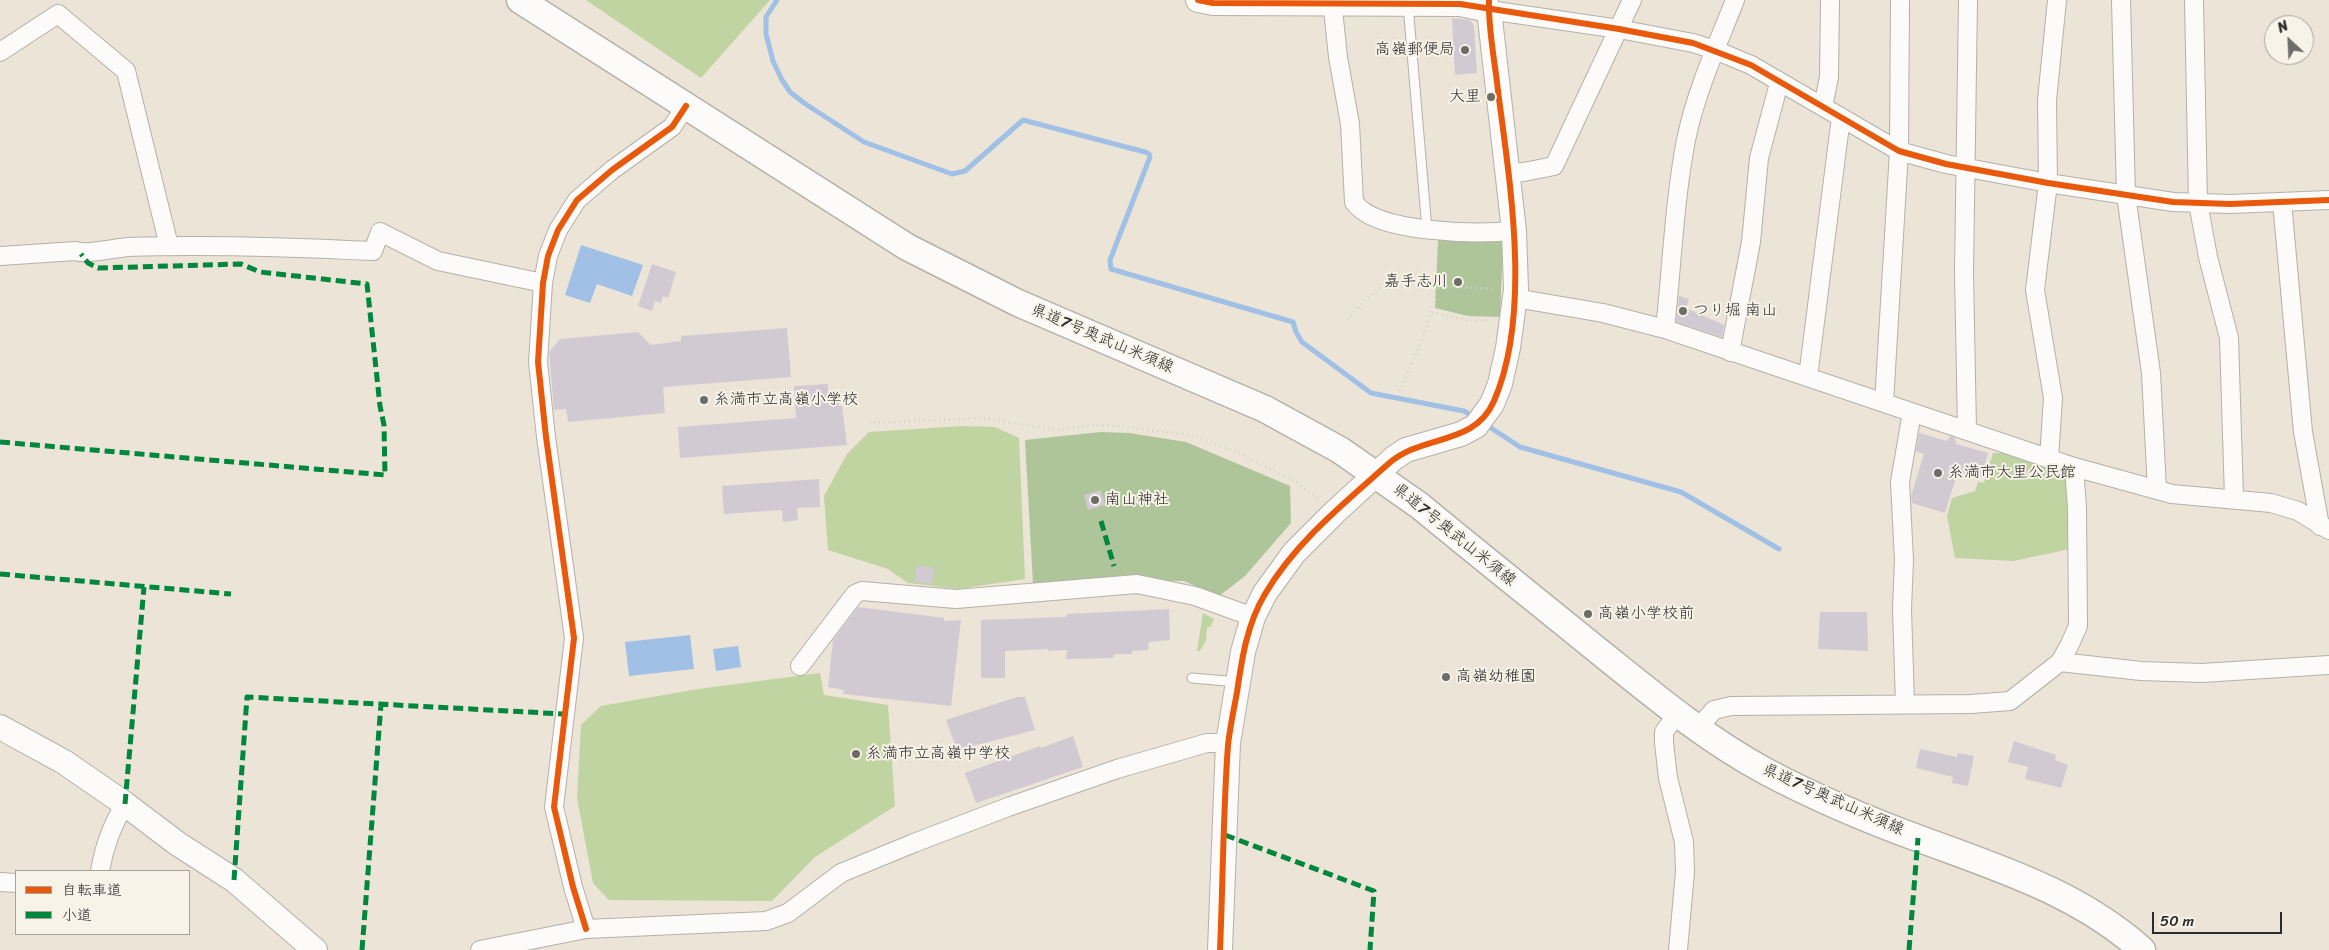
<!DOCTYPE html>
<meta charset="utf-8">
<style>
body{margin:0}
#map{position:relative;width:2329px;height:950px;overflow:hidden;background:#ebe4d7;font-family:Sriracha,"Klee One",sans-serif}
canvas{display:block}
.legend{position:absolute;left:15px;top:870px;width:175px;height:65px;box-sizing:border-box;background:#f7f3e8;border:1px solid #a5a39c;margin:0;padding:6px 9px;list-style:none;font-size:15px;color:#2b2b2b}
.legend li{display:flex;align-items:center;gap:10px;height:25px}
.legend b{width:25px;border:1px solid #a5a39c}
.north{position:absolute;left:2264px;top:15px;width:50px;height:50px;box-sizing:border-box;background:#f7f3e8;border:1px solid #a5a39c;border-radius:50%;rotate:335deg;font-size:14px;font-weight:700;line-height:20px;text-align:center;color:#2b2b2b}
.north::after{content:'';display:block;margin:auto;width:18px;height:22px;background:#6e6c67;clip-path:polygon(50% 0,100% 100%,50% 72%,0 100%)}
.scale{position:absolute;left:2152px;top:912px;width:130px;height:22px;box-sizing:border-box;border:2px solid #2b2b2b;border-top:0;padding-left:6px;font-size:15px;line-height:18px;white-space:nowrap;color:#2b2b2b;-webkit-text-stroke:4px #f7f3e8;paint-order:stroke}
</style>
<div id="map">
<canvas width="2329" height="950"></canvas>
<ul class="legend">
<li><b style="height:6px;background:#e8590c"></b>自転車道</li>
<li><b style="height:6px;background:#00873e"></b>小道</li>
</ul>
<div class="north">N</div>
<div class="scale">50 m</div>
</div>
<script>
const context = document.querySelector('canvas').getContext('2d');
context.lineJoin = 'round';
function paint(path, color) {
  context.fillStyle = color;
  context.fill(path, 'evenodd');
}
function trace(path, color, width, dash) {
  context.strokeStyle = color;
  context.lineWidth = width;
  context.lineCap = dash ? 'butt' : 'round';
  context.setLineDash(dash || []);
  context.stroke(path);
}
function label(font, color, halo, rows, align = 'center') {
  context.font = font + ' Sriracha,"Klee One",sans-serif';
  context.lineWidth = 4;
  context.setLineDash([]);
  context.textBaseline = 'middle';
  context.strokeStyle = halo;
  context.fillStyle = color;
  for (const [text, x, y, turn = 0] of rows) {
    context.save();
    context.translate(x, y);
    context.rotate((+turn || 0) * Math.PI / 180);
    context.textAlign = isNaN(turn) ? turn : align;
    if (halo) context.strokeText(text, 0, 0);
    context.fillText(text, 0, 0);
    context.restore();
  }
}
paint(new Path2D(`
 M586,0H770L701,78Z
 M961,426L995,427L1019,438L1025,579L958,589L908,583L888,569L828,550L824,496L847,454L869,432Z
 M1993,453H2010L2068,473L2070,549L2013,561L1955,558L1947,516L1952,498L1975,491L1978,482L1984,483Z
 M1203,613L1214,619L1211,626L1207,628L1206,640L1200,651H1197Z
 M820,673L824,695L888,705L895,806L815,857L772,901L609,900L593,883L577,798L581,725L601,706L698,689Z`), '#c0d4a1');
paint(new Path2D(`
 M1438,240L1501,241L1503,245L1500,317L1468,316L1435,308Z
 M1101,432L1129,433L1186,442L1290,486L1291,523L1245,576L1219,596L1184,581L1113,580L1033,584L1025,440Z`), '#aec599');
paint(new Path2D(`
 M581,245L643,265L632,296L597,284L590,303L565,295Z
 M690,635L694,669L629,676L625,642Z
 M738,646L741,667L716,671L713,649Z`), '#a1c0e5');
trace(new Path2D(`
 M777,0L766,17V34L773,61L782,80L790,92L804,103L864,142L952,174L965,171L1023,120L1145,152L1149,154L1150,157L1110,260L1111,269L1293,322L1296,332L1302,342L1371,393L1464,411L1474,417
 M1485,424L1520,447L1681,492L1779,549`), '#a1c0e5', 5);
paint(new Path2D(`
 M1452,18L1470,20L1474,26L1477,73L1455,75Z
 M652,264L676,272L668,298L663,296L661,303L655,301L652,311L638,306Z
 M1679,296L1689,299L1686,308L1724,325L1722,337L1676,322Z
 M787,328L791,377L663,387L665,413L568,422L566,409L554,410L549,352L560,339L638,332L651,345L681,341V336Z
 M828,384V393L838,392L839,406H842L847,445L680,458L678,427L796,418L794,386Z
 M1919,433L1947,441L1950,436L1955,438L1956,444L1988,453L1981,478L1958,471L1945,513L1912,503L1911,496L1924,454L1916,451Z
 M819,479L820,507L797,508L798,520L783,522L782,510L724,514L722,486Z
 M1101,490L1105,505L1088,510L1084,495Z
 M917,565L934,568L932,584L914,582Z
 M858,607L944,618V621L961,620L951,706L843,694L844,690L828,687L833,640Z
 M1169,609L1170,640L1149,642L1148,650L1132,651V654H1114L1113,658L1066,659L1067,650L1048,651V649L1005,651V678H981V620L1066,617L1067,614Z
 M1820,612H1867L1868,651L1818,649Z
 M1017,697H1025L1035,730L957,750L946,720Z
 M1073,736L1083,767L976,803L965,773L1040,746L1041,748Z
 M2014,741L2056,755L2055,760L2068,765L2061,788L2025,779L2028,767L2008,762Z
 M1920,749L1957,757L1958,753L1974,756L1968,786L1952,783L1953,777L1916,768Z`), '#d2cad2');
const lane = new Path2D(`
 M1408,5L1427,230
 M1192,678L1238,682`);
const street = new Path2D(`
 M1332,0L1338,57L1350,124L1354,202C1375,234 1478,234 1514,231
 M1489,0V10L1619,29L1693,43L1715,50L1751,65L1899,151L1946,164L2048,183L2173,202L2230,204L2329,200
 M2121,0L2126,195L2151,373L2157,490
 M2194,0L2198,203L2208,257L2229,338L2234,498
 M0,52L58,14L126,71L169,246
 M1823,107L1829,77L1830,0
 M1508,173L1524,172L1554,166L1632,0
 M2282,202L2303,432L2320,526
 M0,256L76,251C85,255 115,248 128,247C210,244 291,247 373,251L380,232L438,261L543,283
 M1515,298L1603,313L1665,329L2074,467L2172,494L2271,503L2298,511L2329,530
 M1665,329C1672,266 1674,203 1686,140C1696,91 1717,46 1735,0
 M1730,352L1751,242L1759,158L1779,83
 M1808,377L1841,117
 M1884,403L1899,151L1900,0
 M1967,430L1964,272L1968,0
 M2049,459L2053,398L2035,290L2048,183L2047,100L2057,0
 M2060,662L2141,671L2202,673L2329,665
 M800,666L855,594L862,591L956,599L1137,584L1195,596L1253,617
 M1905,704L1902,609L1904,560L1900,482L1912,412
 M1677,714L1664,732V743L1668,778L1684,842L1685,872L1678,950
 M1698,728L1714,710L1731,706L1971,704L2010,701L2060,662L2069,646L2078,626L2077,508L2074,467
 M100,871C104,847 112,825 125,804
 M0,882L16,883
 M586,929L573,887L554,807L574,638L546,437L538,362L543,283L548,256L558,230L577,200L612,170L672,127L686,106
 M480,950L586,929L766,921L788,913L841,873L914,843L1008,807L1117,769L1207,743H1228`);
const secondary = new Path2D(`
 M1198,0L1213,3L1460,4L1489,10L1514,231L1516,289L1508,348L1500,384L1492,404L1476,426L1461,434L1406,450L1394,458L1336,511L1294,553L1265,593L1253,617L1243,652L1228,743L1220,950
 M0,727L64,762L125,804L178,844L234,880L315,950`);
const primary = new Path2D(`
 M520,0L907,247L1018,303L1265,409L1340,450L1420,506C1478,554 1537,601 1596,649C1651,693 1705,739 1767,772C1816,798 1868,820 1920,839C1998,868 2079,893 2142,950`);
trace(lane, '#b5b1a9', 11);
trace(street, '#b5b1a9', 20);
trace(secondary, '#b5b1a9', 26);
trace(primary, '#b5b1a9', 29);
trace(new Path2D(`
 M1432,313L1466,320L1491,321
 M1347,319C1364,302 1379,282 1405,279C1416,278 1429,284 1440,286
 M1399,391C1415,359 1429,327 1435,291L1440,286L1496,289
 M869,423L984,418L1055,430L1094,425L1119,426L1191,435L1239,453L1294,481L1320,499`), '#d4d2ce', 3, [1, 4]);
trace(lane, '#fcfbf9', 9);
trace(street, '#fcfbf9', 18);
trace(secondary, '#fcfbf9', 24);
trace(primary, '#fcfbf9', 26);
trace(new Path2D(`
 M0,442L385,475L384,425L380,406L367,284L260,272L241,264L98,268L88,263L81,254
 M1101,521L1114,566
 M0,574L231,594
 M125,804L144,587
 M1225,835L1374,891L1370,950
 M234,880L247,697L564,714
 M362,950L381,704
 M1909,950L1918,838`), '#00873e', 5, [10, 5]);
trace(new Path2D(`
 M1198,0L1213,3L1460,4L1619,29L1693,43L1751,65L1899,151L1946,164L2048,183L2173,202L2230,204L2329,200
 M586,929L573,887L554,807L574,638L546,437L538,362L543,283L548,256L558,230L577,200L612,170L672,127L686,106
 M1220,950C1223,882 1223,813 1228,745C1230,727 1234,709 1237,692C1242,658 1247,624 1265,594C1295,543 1343,504 1387,465C1422,433 1474,447 1494,401C1532,313 1510,184 1498,91C1495,61 1488,30 1489,0`), '#e8590c', 6);
for (const [x, y, r, color] of [
 [1465,50,5,"#6e6c67"],
 [1491,97,5,"#6e6c67"],
 [1458,282,5,"#6e6c67"],
 [1683,311,5,"#6e6c67"],
 [704,400,5,"#6e6c67"],
 [1938,473,5,"#6e6c67"],
 [1095,500,5,"#6e6c67"],
 [1588,614,5,"#6e6c67"],
 [1446,677,5,"#6e6c67"],
 [856,754,5,"#6e6c67"]
]) {
  const dot = new Path2D();
  dot.arc(x, y, r, 0, 2 * Math.PI);
  context.fillStyle = color;
  context.fill(dot);
  trace(dot, '#f7f3e8', 2);
}
label('16px', '#2b2b2b', '#f7f3e8', [
 ["高嶺郵便局",1455,50,"right"],
 ["大里",1481,97,"right"],
 ["嘉手志川",1448,282,"right"],
 ["つり堀 南山",1693,311],
 ["糸満市立高嶺小学校",714,400],
 ["糸満市大里公民館",1948,473],
 ["南山神社",1105,500],
 ["高嶺小学校前",1598,614],
 ["高嶺幼稚園",1456,677],
 ["糸満市立高嶺中学校",866,754]
], 'left');
label('16px', '#2b2b2b', '#f7f3e8', [
 ["県道7号奥武山米須線",1102,339,23],
 ["県道7号奥武山米須線",1454,535,39],
 ["県道7号奥武山米須線",1833,800,24]
]);
</script>
